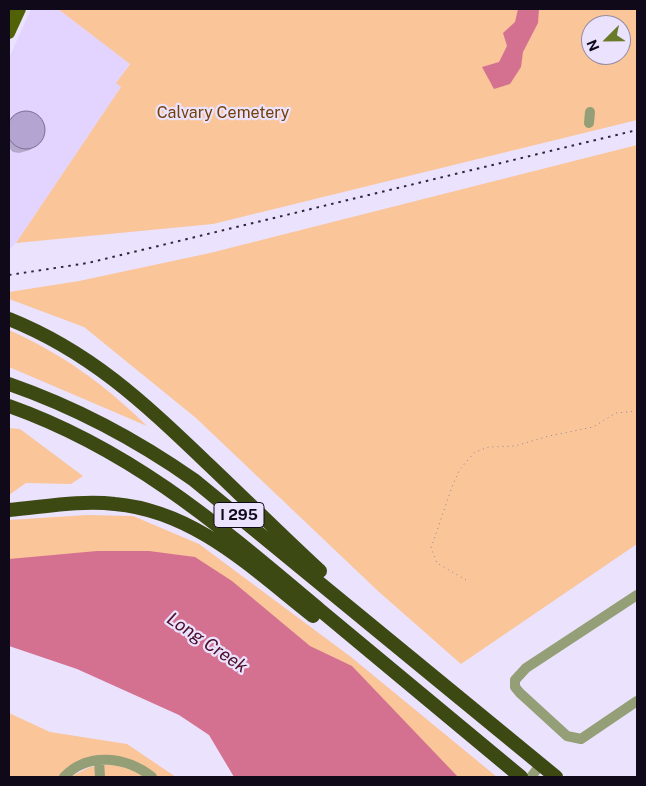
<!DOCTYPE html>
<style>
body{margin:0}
#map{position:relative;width:646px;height:786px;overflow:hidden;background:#ebe2fe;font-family:"Public Sans",sans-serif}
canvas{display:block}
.frame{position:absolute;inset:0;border:10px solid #0f0919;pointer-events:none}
.north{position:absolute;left:581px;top:15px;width:50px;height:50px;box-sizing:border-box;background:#ebe2fe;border:1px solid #938ba2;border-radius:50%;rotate:247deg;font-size:14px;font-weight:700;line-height:20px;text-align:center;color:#0f0919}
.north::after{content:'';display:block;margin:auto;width:18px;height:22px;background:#697b2a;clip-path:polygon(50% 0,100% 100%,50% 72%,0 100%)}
</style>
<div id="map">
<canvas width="646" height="786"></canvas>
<div class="frame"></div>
<div class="north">N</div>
</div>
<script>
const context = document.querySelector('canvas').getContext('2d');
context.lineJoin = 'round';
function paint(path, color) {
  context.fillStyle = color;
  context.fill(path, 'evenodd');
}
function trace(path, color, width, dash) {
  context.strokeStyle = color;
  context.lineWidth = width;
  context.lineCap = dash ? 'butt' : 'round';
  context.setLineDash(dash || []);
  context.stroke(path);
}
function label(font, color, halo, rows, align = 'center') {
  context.font = font + ' "Public Sans",sans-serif';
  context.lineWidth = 4.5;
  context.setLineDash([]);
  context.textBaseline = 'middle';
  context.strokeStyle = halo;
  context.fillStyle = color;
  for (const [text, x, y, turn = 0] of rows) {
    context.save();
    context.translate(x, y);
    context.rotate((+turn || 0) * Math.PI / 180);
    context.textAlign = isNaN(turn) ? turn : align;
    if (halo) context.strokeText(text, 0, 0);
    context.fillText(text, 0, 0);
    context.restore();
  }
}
paint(new Path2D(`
 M31,9H58L130,63L116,83L121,87L16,243L9,250V58Z`), '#e2d4ff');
paint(new Path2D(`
 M58,9H637V120L213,224L16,243L121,87L116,83L130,64ZM591,25H621V55H591Z
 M637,145V544L461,664L379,592L196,418L84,327L9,299V292L79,281L210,253Z
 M9,330C64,355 104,384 147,426L9,367Z
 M9,428L20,429L83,476L71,484L26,483L9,495Z
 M87,515L133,516L199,544L351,657L497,777H382L9,572V520Z
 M9,713L50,732L127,744L176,777H156L124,758L69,768L58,777H9Z
 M113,764L132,770L144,777H102L103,765Z
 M96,766L98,777H70L90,767Z`), '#fac599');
paint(new Path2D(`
 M518,9H539L538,23L523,52L521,67L510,84L494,89L482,67L499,62L507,46L503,33L515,22Z
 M97,551H149L195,557L232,581L310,646L352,666L458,777H234L209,735L179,715L77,669L9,646V559Z`), '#d47191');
paint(new Path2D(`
 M25,112L31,113L40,120L42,136L30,150L19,153L13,152L9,148V121L13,116Z`), '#0003');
const building = new Path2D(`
 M7 130a19 19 0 1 1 38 0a19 19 0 1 1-38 0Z`);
paint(building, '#b4a4d1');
trace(building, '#7b6c95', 1);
trace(new Path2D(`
 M466,580L437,563L431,548L453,484L460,469L475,452L489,447L515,446L549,436L593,427L616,413L637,411`), '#8e869d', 1, [1, 4]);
trace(new Path2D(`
 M589,123L590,112
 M637,595L526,668L515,680V687L520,693L567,736L581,739L637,701
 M99,760L100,777
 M64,777C88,751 127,757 152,777
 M531,777L541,764`), '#949f77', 10);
trace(new Path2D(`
 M9,12L10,9
 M9,33L20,9`), '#516105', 12);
trace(new Path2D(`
 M9,319C91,352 144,403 207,463C245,499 282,536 320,571
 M9,384C75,407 137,440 194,480L556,777
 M9,406C133,450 221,527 320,610C387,666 454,722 521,777
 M9,510C44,507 80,500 115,504C195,511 253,569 313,616`), '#3d4913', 14);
trace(new Path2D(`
 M9,275L88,263L637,130`), '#2c2637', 2, [2.5, 5]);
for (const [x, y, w] of [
 [239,515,50]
]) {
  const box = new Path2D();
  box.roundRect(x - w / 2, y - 12.5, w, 25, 4);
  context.fillStyle = '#ebe2fe';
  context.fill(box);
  trace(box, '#0f0919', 1);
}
label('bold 15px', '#0f0919', null, [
 ["I 295",239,515]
]);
label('16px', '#723f05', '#ebe2fe', [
 ["Calvary Cemetery",223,113]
]);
label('italic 18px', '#4c0e27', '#ebe2fe', [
 ["Long Creek",207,643,34]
]);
</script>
